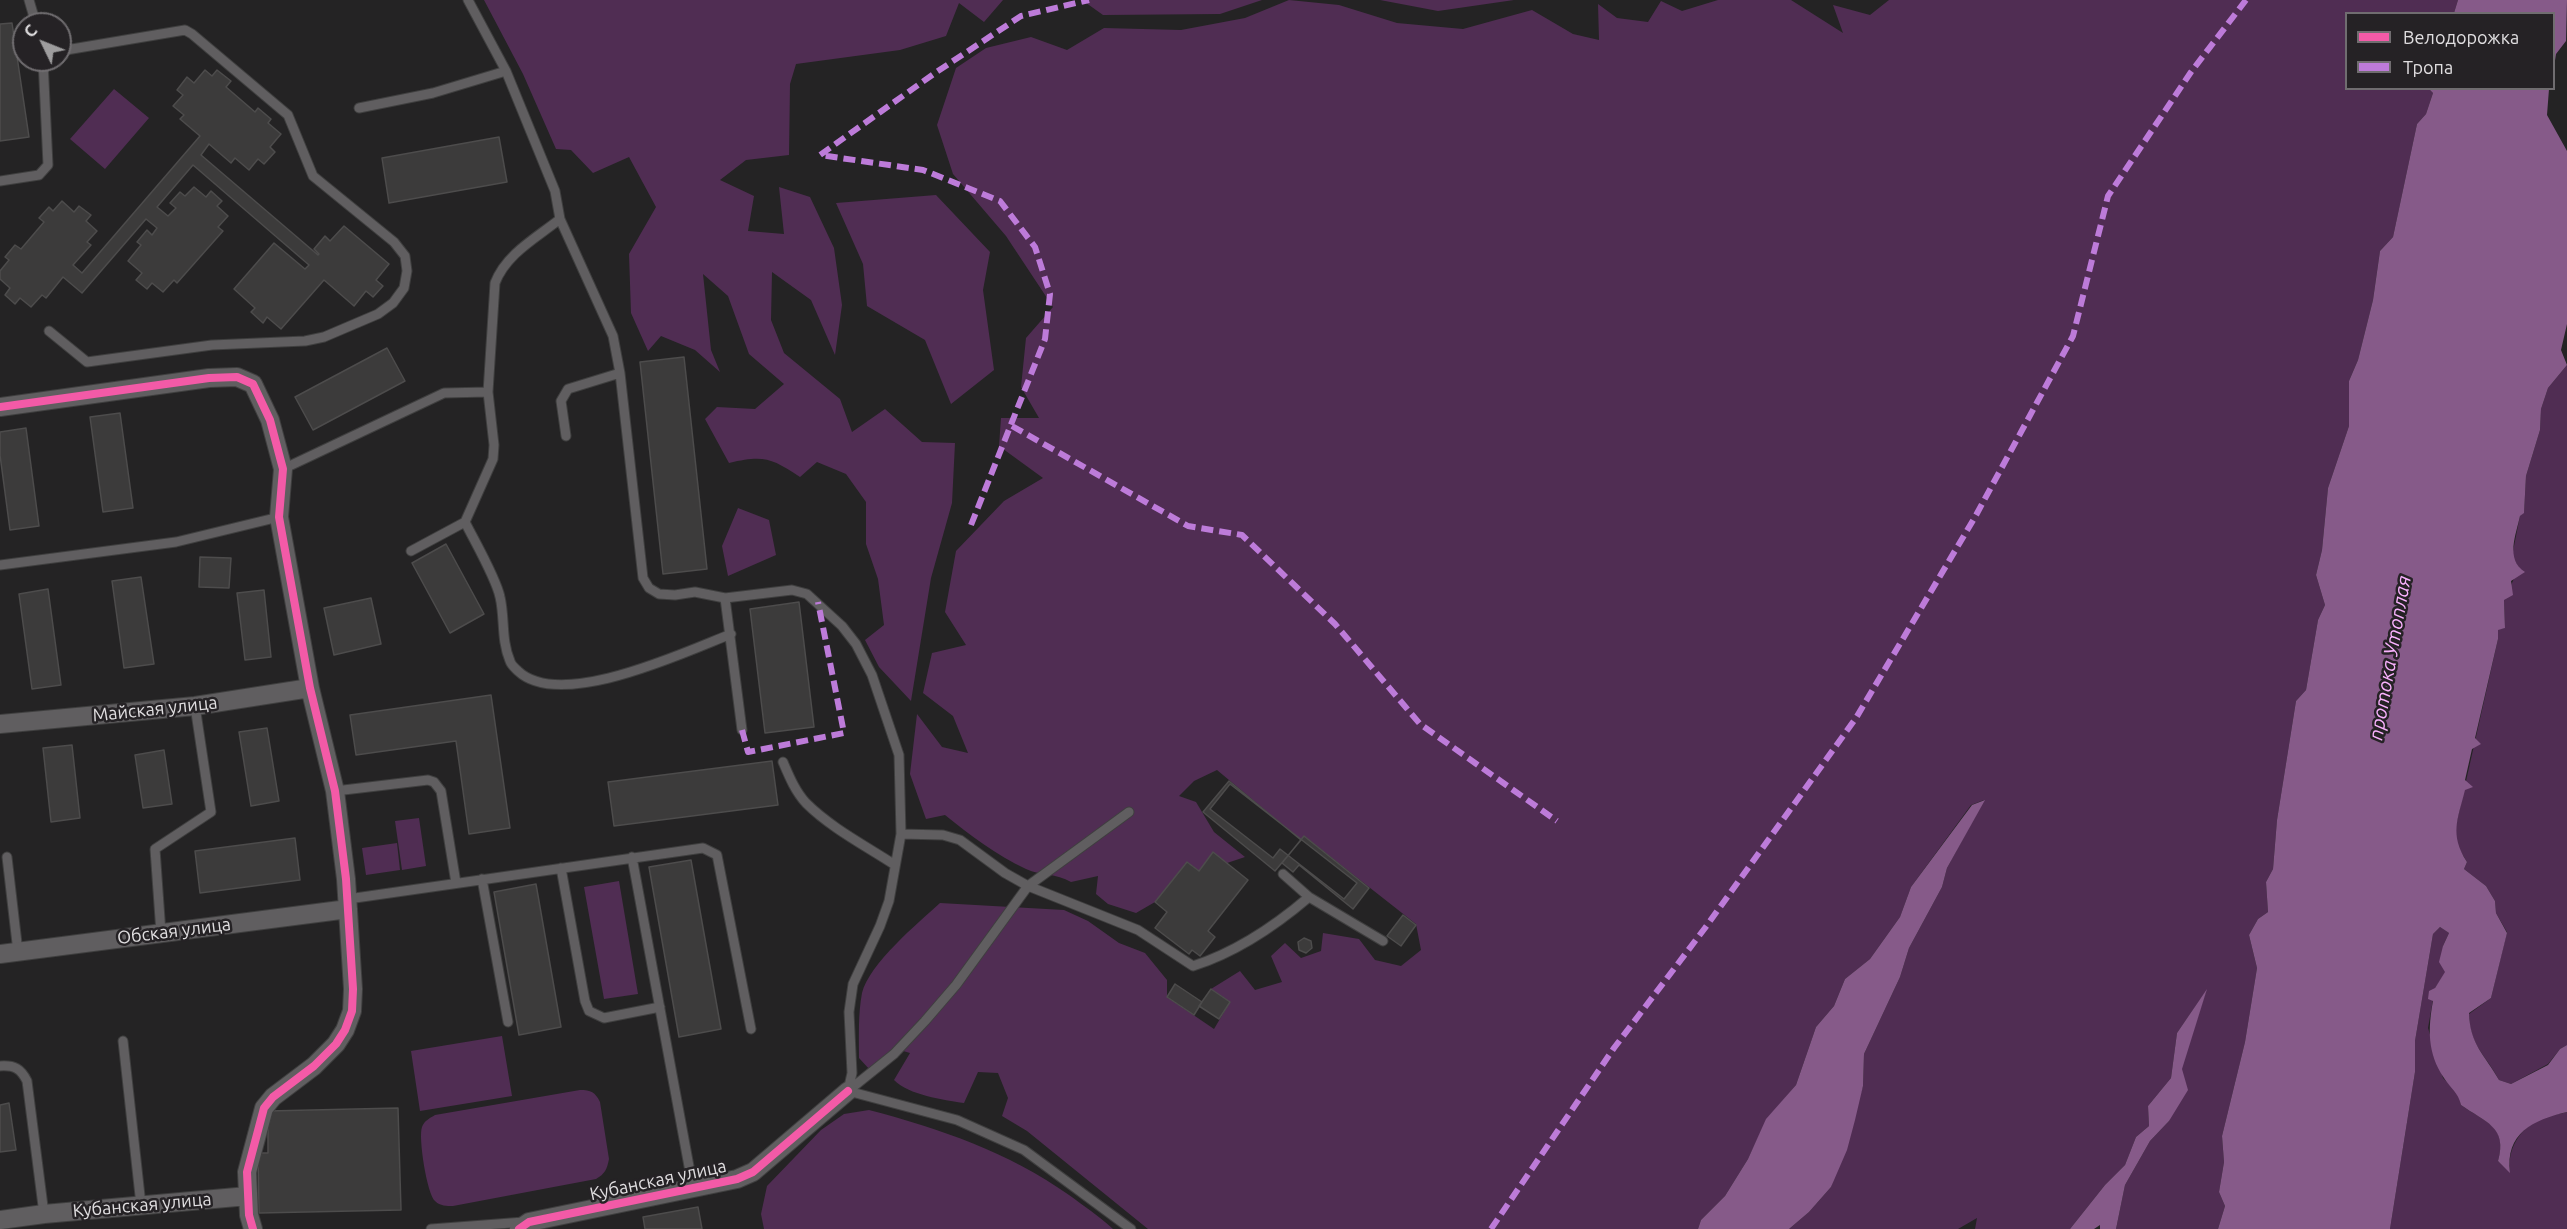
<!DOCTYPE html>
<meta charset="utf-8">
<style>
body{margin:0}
#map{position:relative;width:2567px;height:1229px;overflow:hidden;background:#242324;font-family:Ubuntu,sans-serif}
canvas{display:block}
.legend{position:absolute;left:2345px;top:12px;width:210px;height:78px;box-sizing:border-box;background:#252225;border:2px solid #706d70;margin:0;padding:8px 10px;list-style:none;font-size:18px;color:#e0dee0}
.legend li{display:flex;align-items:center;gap:12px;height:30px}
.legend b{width:30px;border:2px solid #706d70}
.north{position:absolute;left:12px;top:12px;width:60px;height:60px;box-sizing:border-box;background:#252225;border:2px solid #706d70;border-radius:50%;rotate:313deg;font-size:16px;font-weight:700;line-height:24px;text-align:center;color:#e0dee0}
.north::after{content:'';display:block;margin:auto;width:21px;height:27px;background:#9e9d9e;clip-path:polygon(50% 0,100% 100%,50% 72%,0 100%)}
</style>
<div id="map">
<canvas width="2567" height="1229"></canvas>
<ul class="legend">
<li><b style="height:8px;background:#f35aa7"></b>Велодорожка</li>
<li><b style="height:8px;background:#bd7bd9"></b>Тропа</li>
</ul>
<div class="north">С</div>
</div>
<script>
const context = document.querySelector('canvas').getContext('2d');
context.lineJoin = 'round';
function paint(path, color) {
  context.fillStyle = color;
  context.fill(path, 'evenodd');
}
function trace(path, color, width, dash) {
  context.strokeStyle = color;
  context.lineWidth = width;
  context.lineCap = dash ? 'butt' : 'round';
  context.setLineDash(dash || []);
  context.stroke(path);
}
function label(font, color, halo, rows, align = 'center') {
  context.font = font + ' Ubuntu,sans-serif';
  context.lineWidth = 5;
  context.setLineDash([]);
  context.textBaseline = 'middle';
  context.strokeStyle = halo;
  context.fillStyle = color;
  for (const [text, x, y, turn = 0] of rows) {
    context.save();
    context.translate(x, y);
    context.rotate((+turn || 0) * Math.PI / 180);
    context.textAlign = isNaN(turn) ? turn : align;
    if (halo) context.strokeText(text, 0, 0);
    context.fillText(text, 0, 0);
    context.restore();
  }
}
paint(new Path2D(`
 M484,0H1003L984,22L959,3L946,36L900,50L796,64L790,84L789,155L746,160L720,180L754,196L748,231L784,234L779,187L810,197L834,248L842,305L835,355L811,300L772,272L771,320L784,353L840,399L852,432L885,409L922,442L955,443L952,503L931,578L911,701L879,667L865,640L884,625L878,579L866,544V502L846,474L817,462L800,477C771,458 764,455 729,463L705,419L717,407L755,409L784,384L749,354L728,296L703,274L711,350L720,372L695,350L661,336L648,351L631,313L629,254L656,207L629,157L593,173L571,150L556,149L523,74Z
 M1082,0H1262L1220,14L1103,15Z
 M1289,0L1339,5L1397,23L1463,29L1532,10L1573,34L1599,40L1598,4L1617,18L1648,22L1661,1L1682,11L1718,0H1791L1843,33L1833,5L1870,15L1889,0H2458L2454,13L2346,14V88L2429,89L2433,93L2426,114L2417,124L2393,237L2380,251L2373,300L2358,360L2349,381V426L2328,488L2322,550L2316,575L2325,605L2318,620L2306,690L2296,701L2277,820L2273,869L2266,882L2268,912L2258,919L2249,935L2257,968L2245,1042L2222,1136L2224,1162L2219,1192L2225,1206L2218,1229H2116L2125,1185L2150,1141L2169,1121L2181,1069L2206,991L2177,1033L2171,1078L2148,1106L2149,1126L2136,1137L2125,1165L2105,1185L2070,1229H1975L1977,1218L1958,1229H1789L1809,1212L1831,1187L1863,1086L1864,1054L1900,977L1909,948L1942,887L1947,868L1984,800L1971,805L1911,887L1900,917L1870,959L1845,979L1834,1006L1816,1027L1796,1085L1767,1119L1748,1159L1725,1196L1701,1220L1698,1229H1148L1027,1131L1002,1116L1008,1098L998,1073L978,1072L964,1103C943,1100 909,1095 894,1080L910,1053L893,1048L870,1070L859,1058C859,1036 858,1014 862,993C869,964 918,923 940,903L1064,910L1088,921L1119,943L1145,953L1167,980V997L1214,1029L1230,1002L1211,989L1240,971L1255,990L1282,982L1271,956L1285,943L1301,958L1321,951L1323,933L1359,939L1375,960L1401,966L1421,950L1416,924L1304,836L1301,840L1217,770L1194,781L1179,796L1196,802L1214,832L1245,857L1227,863L1213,853L1199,871L1187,862L1155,902L1136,913L1108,904L1096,894L1098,876L1071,882C1056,873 1041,876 1026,869C996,855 970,835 945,815L926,819L910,774L917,714L942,747L968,753L953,716L923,693L932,653L966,645L945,612L956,551L1004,501L1043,478L999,446L1001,418H1039L1021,387L1026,338L1053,307L1006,236L953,174L937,125L956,68L986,48L1031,37L1067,50L1104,28L1181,30L1245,18Z
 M1380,0H1514L1438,11Z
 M114,89L149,118L105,169L70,139Z
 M936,195L990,252L983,290L994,370L951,404L925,340L867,306L863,264L836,203Z
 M2567,365V1045L2560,1049L2548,1064L2511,1084L2499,1080C2485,1053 2470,1047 2469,1014L2491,998L2507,932L2496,913L2495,901L2486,886L2464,869L2467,862L2458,847L2455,830L2498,639V629L2505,628L2504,600L2519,568L2512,556L2520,516L2524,512L2526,476L2540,430L2541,409L2548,388Z
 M738,508L769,520L776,555L728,576L722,546Z
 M419,818L426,866L402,870L395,821Z
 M397,843L400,870L366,875L362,848Z
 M619,881L638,994L604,999L584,887Z
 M2440,927L2449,933L2443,946L2446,972L2435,988L2428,1028L2443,1078L2459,1094L2461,1105C2486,1123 2508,1126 2498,1161L2510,1172C2507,1150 2519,1130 2538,1120C2546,1115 2558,1115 2567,1112V1229H2390L2415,1072V1041L2433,934Z
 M502,1036L512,1096L420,1111L411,1051Z
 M580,1090C591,1090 595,1092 600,1102L609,1159C607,1169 605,1174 596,1179L453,1206C447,1206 440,1206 435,1201C427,1194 418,1137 422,1127C424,1121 430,1118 435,1115Z
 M869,1110C941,1129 1008,1152 1069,1195C1084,1206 1099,1216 1113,1229H764L761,1214L767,1186L821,1130L844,1114Z`), '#502d53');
paint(new Path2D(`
 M2458,0H2567L2566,41L2556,54L2554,67V14L2454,13Z
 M2429,89H2549L2547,115L2567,151V324L2561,350L2567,365L2548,388L2541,409L2540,430L2526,476L2524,513L2520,516C2516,535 2505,559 2525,572L2511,581L2513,595L2504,600L2505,628L2498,630V639L2475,738L2481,744L2472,749L2465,780L2473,787L2465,790C2458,819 2449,834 2467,862L2464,869L2486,886L2495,901L2496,913L2507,933L2491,998L2469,1013C2470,1045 2485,1055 2499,1080L2511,1084L2548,1065L2560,1049L2567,1045V1112C2533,1120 2505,1133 2510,1173L2498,1161C2508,1127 2485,1122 2461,1105C2458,1092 2451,1089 2444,1078C2427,1053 2428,1028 2433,1001L2428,999L2429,991L2435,988L2445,972L2439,962L2443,946L2449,933L2440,927L2433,934L2415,1041V1072L2390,1229H2218L2225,1206L2219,1192L2224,1162L2222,1136L2245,1042L2257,968L2249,935L2258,919L2268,912L2266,882L2273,869L2277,820L2296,701L2306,690L2318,620L2325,605L2316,575L2322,550L2328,488L2349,426V381L2358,360L2373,300L2380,251L2393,237L2417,124L2426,114L2433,93Z
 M1985,800L1947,868L1942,887L1909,948L1900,977L1864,1054L1863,1086L1855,1120L1847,1150L1831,1187L1809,1212L1789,1229H1698L1701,1220L1725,1196L1748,1159L1766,1119L1796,1085L1816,1027L1834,1006L1845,979L1870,959L1900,917L1911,887L1972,805Z
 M2207,989L2182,1069L2188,1090L2169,1121L2150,1141L2125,1185L2116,1229H2100V1225L2094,1229H2070L2105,1185L2125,1165L2136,1137L2149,1126L2148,1106L2171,1078L2177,1033Z`), '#865a89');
const building = new Path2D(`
 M12,23L29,137L0,141V24Z
 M205,70L212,76L217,70L231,81L226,87L255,112L258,108L271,119L268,123L281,134L270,147L275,152L264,164L258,159L249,170L235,158L231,163L209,144L201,155L318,255L319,254L314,249L325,236L330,241L344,226L389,264L376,280L383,286L373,297L366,291L354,306L324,280L281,329L267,317L263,323L251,312L255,308L234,289L274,243L305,269L309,265L193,165L157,207L168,216L176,208L170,203L180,192L185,196L194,187L206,197L211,191L222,201L217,206L228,216L218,227L223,231L177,283L174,280L163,292L152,283L147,289L136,280L142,273L128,261L141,245L137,242L147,230L152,235L157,228L146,219L82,293L63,277L46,298L42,295L31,307L20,298L15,304L5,295L10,288L0,279V271L9,260L5,257L15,245L21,249L44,222L39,218L49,207L53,211L62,201L74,212L79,206L91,215L86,221L97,231L87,242L91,245L73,265L82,273L200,136L180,119L184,115L173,106L183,95L177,90L187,77L194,83Z
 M499,137L507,182L389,203L382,158Z
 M387,348L405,381L313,430L295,397Z
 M684,357L707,569L663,574L640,362Z
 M120,413L133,508L103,512L90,417Z
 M26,428L39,526L10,530L0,455V432Z
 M446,544L484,614L450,633L412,563Z
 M200,557L231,558L229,588L199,587Z
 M141,577L154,664L124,668L112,581Z
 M48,589L61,685L32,689L19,594Z
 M264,590L271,657L245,660L237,593Z
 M371,598L381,644L334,655L324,608Z
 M799,602L814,727L765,733L750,609Z
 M491,695L510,828L469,834L456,741L356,755L350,715Z
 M267,728L279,801L251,806L239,732Z
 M72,745L80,818L51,822L43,748Z
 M164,750L172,804L143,808L135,755Z
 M772,761L778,805L614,826L608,782Z
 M1229,781L1301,840L1275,871L1203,812Z
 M1230,784L1357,883L1344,899L1280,849L1273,858L1210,809Z
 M1304,836L1369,888L1353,909L1299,865L1293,872L1282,863Z
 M295,838L300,880L200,893L195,851Z
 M1213,852L1248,880L1208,931L1215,937L1200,956L1192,950L1189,954L1155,928L1167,912L1155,902L1187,862L1199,871Z
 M691,860L721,1029L679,1037L649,867Z
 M536,884L561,1027L519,1035L494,892Z
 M1403,915L1416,925L1401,946L1387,936Z
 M1304,938L1311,941L1312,948L1306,953L1299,950L1298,942Z
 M1175,984L1202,1002L1194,1015L1167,997Z
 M1211,989L1230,1002L1219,1019L1199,1006Z
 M9,1103L16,1150L0,1152V1105Z
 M398,1108L401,1210L259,1213L258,1153H268V1111Z
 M698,1207L702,1229H645L643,1217Z`);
paint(building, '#3c3b3b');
trace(building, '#4d4c4c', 1.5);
const lane = new Path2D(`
 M29,0L36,24
 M468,0L506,71L555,191L560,219L613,336L620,373L643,578L649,588L659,594L675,595L695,592L725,598L792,590L807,594L842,626L856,644L872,675L899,755L901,834L889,901L880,926L853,984L849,1012L852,1073L848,1091
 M359,108L433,93L506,71
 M0,181L39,175L48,165L43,60
 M560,219C536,238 506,254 495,283L488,392L494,445L493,459L465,522C475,542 496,578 500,597C505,618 501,640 510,661C511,665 515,668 518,671C560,711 685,652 731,634
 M49,331L87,362L212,345L305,341L324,337L378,314L393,303L404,288L407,271L405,256L394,242L313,176L288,115L192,34L185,30L60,51
 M566,436L561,401L568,389L620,373
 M283,469L444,393L488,392
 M411,551L465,522
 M0,565L176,542L279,517
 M725,598L742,730
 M783,762C789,776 795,791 806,803C831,828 866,846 895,865
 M335,791L428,780L434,782L441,791L456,883
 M901,834L943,835L960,840L1005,873L1028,886L1138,930L1193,966C1237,952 1275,926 1309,897
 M7,857L18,952
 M632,857L693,1188
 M561,868L585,1001L589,1011L604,1018L660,1007
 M1283,874L1309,897L1383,941
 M482,879L508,1022
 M348,899L703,848L717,855L751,1029
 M161,933L155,849L211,812L195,706
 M123,1041L141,1205
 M0,1066C15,1065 21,1069 27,1081L44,1214
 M848,1091L894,1054L925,1021L956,985L1028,886L1129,812
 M848,1091L957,1120L1024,1150L1131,1229
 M431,1229L524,1222`);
const street = new Path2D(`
 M0,407L209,378L237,377L253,384L270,420L283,469L279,517L310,688L335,791L346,879L353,989L352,1011L345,1030L336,1044L314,1066L273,1097L264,1108L247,1172L249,1215L253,1229
 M0,724L195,706L310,688
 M0,954L348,909
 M0,1220L44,1214L248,1196
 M519,1229L529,1222L737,1179L753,1172L848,1091`);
trace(lane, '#3f3f3f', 11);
trace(street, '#3f3f3f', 20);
trace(lane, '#605e60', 9);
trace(street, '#605e60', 18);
trace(new Path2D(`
 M1012,426L1188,526L1242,535L1335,624L1420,724L1557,821
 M971,525L1045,339L1050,294L1035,247L1000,201L923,170L820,155L935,73L1021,16L1089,0
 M742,730L748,752L844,733L818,602
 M1491,1229L1614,1048L1705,928L1856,718L1975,517L2073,336L2108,196L2191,72L2246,0`), '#bd7bd9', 6, [12, 6]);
trace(new Path2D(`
 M0,407L209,378L237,377L253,384L270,420L283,469L279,517L310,688L335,791L346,879L353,989L352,1011L345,1030L336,1044L314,1066L273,1097L264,1108L247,1172L249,1215L253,1229
 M519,1229L529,1222L737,1179L753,1172L848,1091`), '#f35aa7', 8);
label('18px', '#e0dee0', '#252225', [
 ["Майская улица",155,709,-6],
 ["Обская улица",174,931,-7],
 ["Кубанская улица",658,1180,-12],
 ["Кубанская улица",142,1205,-5]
]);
label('italic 20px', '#fab2fe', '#252225', [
 ["протока Утоплая",2390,658,-80]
]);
</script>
